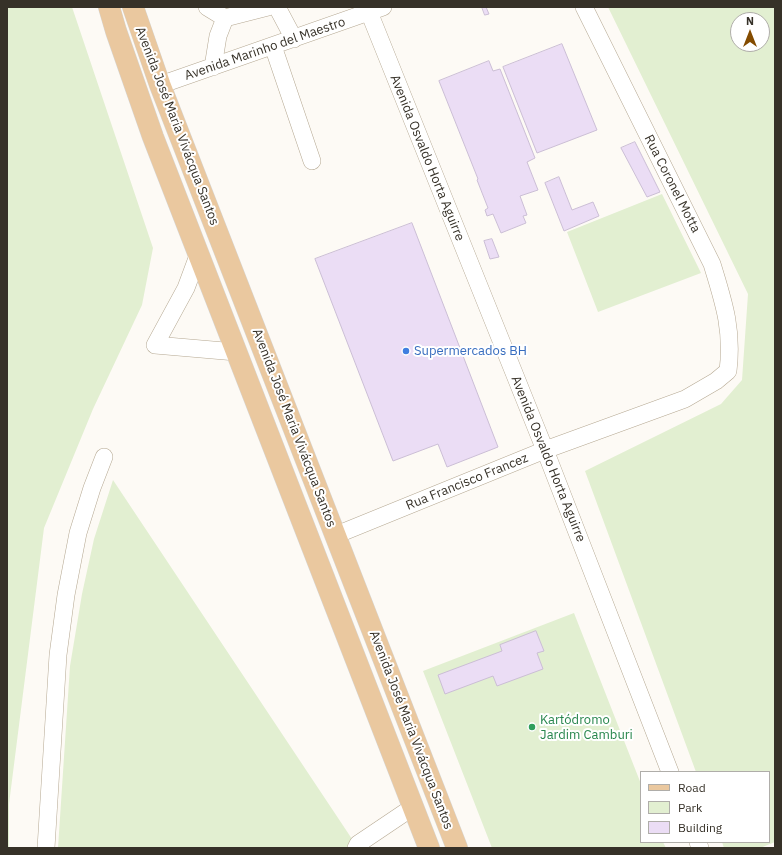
<!DOCTYPE html>
<meta charset="utf-8">
<style>
body{margin:0}
#map{position:relative;width:782px;height:855px;overflow:hidden;background:#fdfaf5;font-family:"IBM Plex Sans",sans-serif}
canvas{display:block}
.frame{position:absolute;inset:0;border:8px solid #363128;pointer-events:none}
.legend{position:absolute;left:640px;top:771px;width:130px;height:72px;box-sizing:border-box;background:#fff;border:1px solid #afada9;margin:0;padding:5px 7px;list-style:none;font-size:12px;color:#363128}
.legend li{display:flex;align-items:center;gap:8px;height:20px}
.legend b{width:20px;border:1px solid #afada9}
.north{position:absolute;left:730px;top:12px;width:40px;height:40px;box-sizing:border-box;background:#fff;border:1px solid #afada9;border-radius:50%;rotate:0deg;font-size:11px;font-weight:700;line-height:16px;text-align:center;color:#363128}
.north::after{content:'';display:block;margin:auto;width:14px;height:18px;background:#844c00;clip-path:polygon(50% 0,100% 100%,50% 72%,0 100%)}
</style>
<div id="map">
<canvas width="782" height="855"></canvas>
<div class="frame"></div>
<ul class="legend">
<li><b style="height:5px;background:#eac89f"></b>Road</li>
<li><b style="height:11px;background:#e2efd1"></b>Park</li>
<li><b style="height:11px;background:#ebddf5"></b>Building</li>
</ul>
<div class="north">N</div>
</div>
<script>
const context = document.querySelector('canvas').getContext('2d');
context.lineJoin = 'round';
function paint(path, color) {
  context.fillStyle = color;
  context.fill(path, 'evenodd');
}
function trace(path, color, width, dash) {
  context.strokeStyle = color;
  context.lineWidth = width;
  context.lineCap = dash ? 'butt' : 'round';
  context.setLineDash(dash || []);
  context.stroke(path);
}
function label(font, color, halo, rows, align = 'center') {
  context.font = font + ' "IBM Plex Sans",sans-serif';
  context.lineWidth = 4;
  context.setLineDash([]);
  context.textBaseline = 'middle';
  context.strokeStyle = halo;
  context.fillStyle = color;
  for (const [text, x, y, turn = 0] of rows) {
    context.save();
    context.translate(x, y);
    context.rotate((+turn || 0) * Math.PI / 180);
    context.textAlign = isNaN(turn) ? turn : align;
    if (halo) context.strokeText(text, 0, 0);
    context.fillText(text, 0, 0);
    context.restore();
  }
}
paint(new Path2D(`
 M7,7H72L153,248L142,305L93,409L44,528L9,804V848H7Z
 M608,7H775V842L760,848H724L722,842H769V772H696L585,471L721,404L742,380L748,294ZM738,20H762V44H738Z
 M662,194L701,273L598,312L567,232Z
 M113,480L358,848H58L70,666L82,594L94,539Z
 M574,613L641,784V842H663L666,848H492L423,671Z`), '#e2efd1');
const building = new Path2D(`
 M482,7H486L489,14L485,15Z
 M562,44L597,130L537,153L503,67Z
 M489,61L493,71L500,69L535,158L527,162L538,190L520,196L527,215L523,216L526,223L501,233L493,214L487,216L485,210L488,208L477,180L478,179L439,81Z
 M635,142L660,192L647,197L621,148Z
 M559,177L572,210L593,202L599,216L564,231L545,183Z
 M412,223L498,447L447,467L438,444L393,461L315,259Z
 M492,239L499,257L490,259L484,241Z
 M536,631L544,651L537,653L543,669L497,686L493,676L445,694L438,675L502,651L500,645Z`);
paint(building, '#ebddf5');
trace(building, '#cbbed5', 1);
const minor = new Path2D(`
 M207,7L225,18
 M277,7L294,39
 M369,12L545,450L670,772
 M273,46L312,161
 M213,67L218,36L225,18L268,7
 M160,85L383,7
 M199,253L186,288L155,345L236,352
 M336,535L545,450L685,399L716,381L728,371C733,330 724,303 712,264L584,7
 M698,842L700,848
 M46,848L58,655L66,595L78,533L92,488L104,457
 M356,848L358,844L413,807`);
const major = new Path2D(`
 M109,7L116,31L153,137L429,848
 M133,7L160,85L457,848`);
trace(minor, '#b5a892', 18);
trace(major, '#d7d6d4', 22);
trace(minor, '#fff', 17);
trace(major, '#eac89f', 21);
for (const [x, y, r, color] of [
 [406,351,4,"#3f7fe0"],
 [532,727,4,"#2e9e5b"]
]) {
  const dot = new Path2D();
  dot.arc(x, y, r, 0, 2 * Math.PI);
  context.fillStyle = color;
  context.fill(dot);
  trace(dot, '#fff', 1.5);
}
label('13px', '#363128', '#fff', [
 ["Avenida Marinho del Maestro",265,49,-19],
 ["Avenida José Maria Vivácqua Santos",177,126,69],
 ["Avenida Osvaldo Horta Aguirre",427,158,68],
 ["Rua Coronel Motta",672,184,63],
 ["Avenida José Maria Vivácqua Santos",294,428,69],
 ["Avenida Osvaldo Horta Aguirre",548,459,68],
 ["Rua Francisco Francez",467,482,-22],
 ["Avenida José Maria Vivácqua Santos",411,730,69]
]);
label('13px', '#366cbe', '#fff', [
 ["Supermercados BH",414,351]
], 'left');
label('13px', '#27864d', '#fff', [
 ["Kartódromo",540,720],
 ["Jardim Camburi",540,735]
], 'left');
</script>
